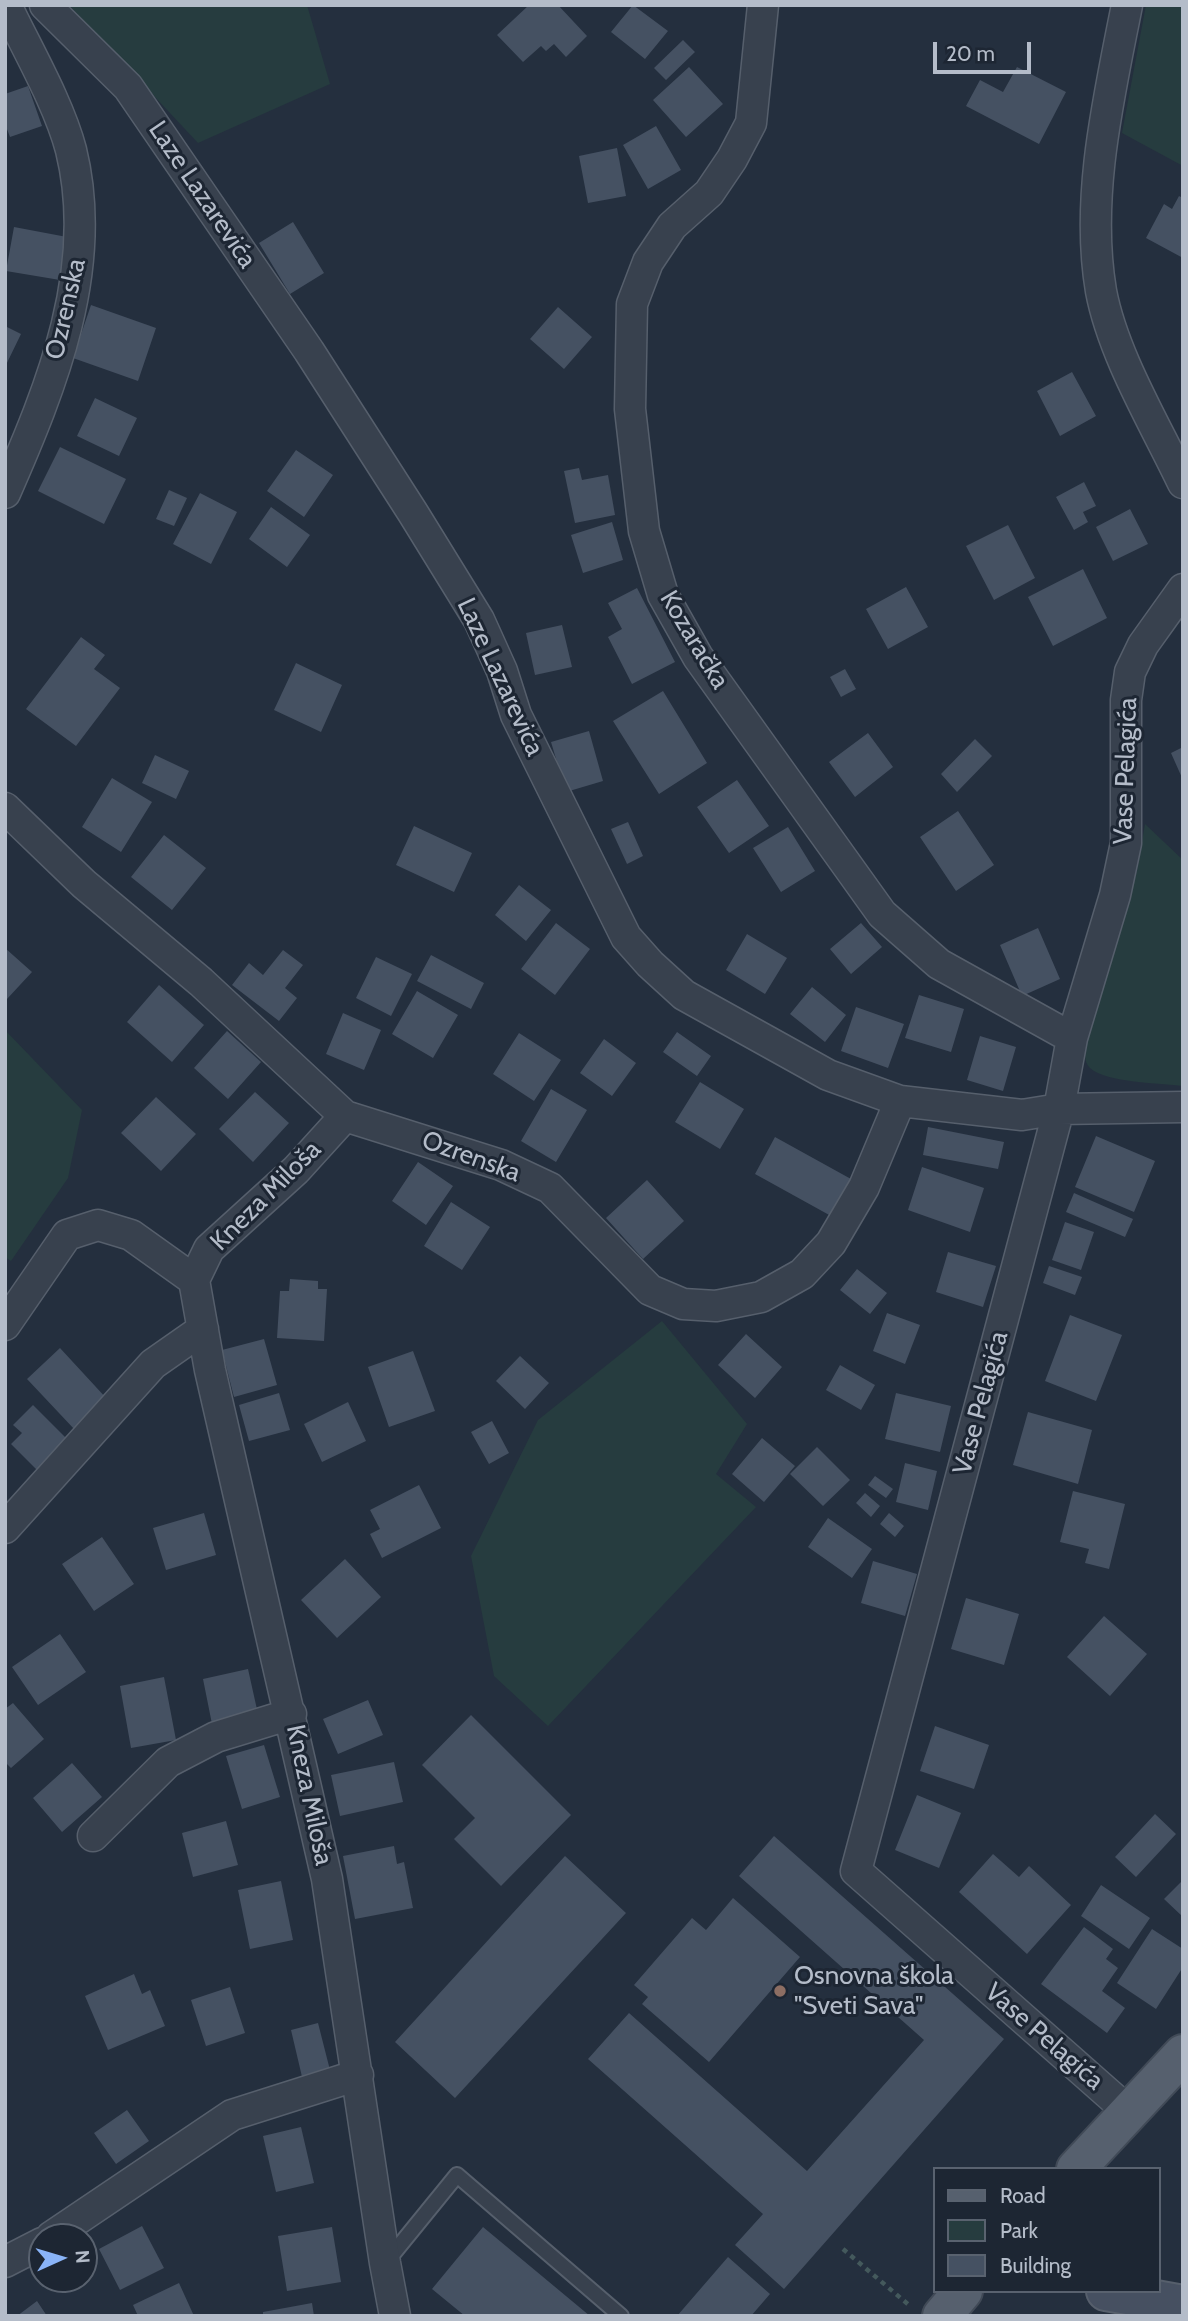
<!DOCTYPE html>
<meta charset="utf-8">
<style>
body{margin:0}
#map{position:relative;width:1188px;height:2321px;overflow:hidden;background:#242f3e;font-family:Cabin,sans-serif}
canvas{display:block}
.frame{position:absolute;inset:0;border:7px solid #b4bcc9;pointer-events:none}
.legend{position:absolute;left:933px;top:2167px;width:228px;height:126px;box-sizing:border-box;background:#1d2633;border:2px solid #59626f;margin:0;padding:9px 12px;list-style:none;font-size:21px;color:#b4bcc9}
.legend li{display:flex;align-items:center;gap:14px;height:35px}
.legend b{width:35px;border:2px solid #59626f}
.north{position:absolute;left:28px;top:2223px;width:70px;height:70px;box-sizing:border-box;background:#1d2633;border:2px solid #59626f;border-radius:50%;rotate:86deg;font-size:19px;font-weight:700;line-height:28px;text-align:center;color:#b4bcc9}
.north::after{content:'';display:block;margin:auto;width:24px;height:32px;background:#8ab4f8;clip-path:polygon(50% 0,100% 100%,50% 72%,0 100%)}
.scale{position:absolute;left:933px;top:42px;width:98px;height:32px;box-sizing:border-box;border:4px solid #b4bcc9;border-top:0;padding-left:9px;font-size:21px;line-height:24px;white-space:nowrap;color:#b4bcc9;-webkit-text-stroke:5px #1d2633;paint-order:stroke}
</style>
<div id="map">
<canvas width="1188" height="2321"></canvas>
<div class="frame"></div>
<ul class="legend">
<li><b style="height:9px;background:#56606e"></b>Road</li>
<li><b style="height:19px;background:#263c3f"></b>Park</li>
<li><b style="height:19px;background:#455162"></b>Building</li>
</ul>
<div class="north">N</div>
<div class="scale">20 m</div>
</div>
<script>
const context = document.querySelector('canvas').getContext('2d');
context.lineJoin = 'round';
function paint(path, color) {
  context.fillStyle = color;
  context.fill(path, 'evenodd');
}
function trace(path, color, width, dash) {
  context.strokeStyle = color;
  context.lineWidth = width;
  context.lineCap = dash ? 'butt' : 'round';
  context.setLineDash(dash || []);
  context.stroke(path);
}
function label(font, color, halo, rows, align = 'center') {
  context.font = font + ' Cabin,sans-serif';
  context.lineWidth = 6;
  context.setLineDash([]);
  context.textBaseline = 'middle';
  context.strokeStyle = halo;
  context.fillStyle = color;
  for (const [text, x, y, turn = 0] of rows) {
    context.save();
    context.translate(x, y);
    context.rotate((+turn || 0) * Math.PI / 180);
    context.textAlign = isNaN(turn) ? turn : align;
    if (halo) context.strokeText(text, 0, 0);
    context.fillText(text, 0, 0);
    context.restore();
  }
}
paint(new Path2D(`
 M69,5H307L330,84L198,143Z
 M1146,5H1183V166L1122,133Z
 M1145,824L1183,860V1086C1160,1083 1107,1083 1090,1068C1083,1061 1085,1051 1086,1042L1137,871Z
 M5,1030L82,1110L68,1178L11,1261L5,1257Z
 M662,1321L747,1424L716,1474L756,1507L548,1726L494,1676L471,1556L538,1420Z`), '#263c3f');
paint(new Path2D(`
 M529,5H558L587,36L566,57L554,44L546,51L541,46L523,62L497,35Z
 M633,5L668,31L645,59L611,32Z
 M683,40L695,52L666,80L654,68Z
 M689,67L723,104L686,137L653,100Z
 M1017,67L1066,92L1039,144L966,106L980,80L1003,92Z
 M28,86L42,126L10,137L5,124V94Z
 M656,126L681,170L648,189L623,145Z
 M617,148L626,196L588,203L579,156Z
 M1179,196L1183,198V258L1146,238L1164,204L1172,209Z
 M293,222L324,273L290,294L259,243Z
 M14,227L67,237L60,280L6,271Z
 M91,305L156,328L138,381L73,358Z
 M558,307L592,337L564,369L530,339Z
 M5,326L21,334L5,367Z
 M1072,372L1096,416L1060,436L1037,391Z
 M95,398L137,418L119,456L77,436Z
 M60,447L126,479L104,524L38,491Z
 M296,450L333,475L304,517L267,491Z
 M579,468L582,480L608,475L615,515L575,523L564,471Z
 M1084,482L1096,506L1083,512L1088,522L1074,530L1056,497Z
 M169,490L187,498L174,526L156,519Z
 M200,493L237,512L211,564L173,544Z
 M271,507L310,535L287,567L249,539Z
 M1130,509L1148,544L1113,561L1096,527Z
 M612,522L623,560L583,573L571,535Z
 M1008,525L1035,578L994,600L966,546Z
 M1083,569L1107,618L1053,646L1028,597Z
 M906,587L928,627L888,649L866,609Z
 M637,588L675,662L632,684L608,637L622,629L608,603Z
 M562,625L572,667L535,675L526,633Z
 M81,637L105,655L94,669L120,688L76,746L26,709Z
 M296,663L342,685L321,732L274,710Z
 M845,669L856,689L841,697L830,677Z
 M663,691L707,763L659,794L613,721Z
 M589,731L603,781L566,792L551,742Z
 M868,733L893,767L855,797L829,762Z
 M975,739L992,756L957,792L941,774Z
 M1183,747V780L1171,753Z
 M155,755L189,771L176,799L142,783Z
 M112,778L152,802L121,852L82,827Z
 M737,780L769,826L729,853L697,807Z
 M958,811L994,865L956,891L920,837Z
 M628,822L643,856L627,864L611,829Z
 M414,826L472,853L454,892L396,865Z
 M788,827L815,871L781,892L753,848Z
 M164,835L206,868L172,910L131,877Z
 M519,885L551,910L526,941L495,915Z
 M556,923L590,949L555,995L521,969Z
 M861,923L882,947L851,974L830,949Z
 M1038,928L1060,979L1022,996L1000,945Z
 M747,934L787,958L765,994L726,970Z
 M5,948L32,972L7,999L5,998Z
 M283,950L303,965L285,988L297,998L279,1021L232,985L249,963L263,975Z
 M431,955L484,983L471,1009L417,981Z
 M376,957L412,974L391,1016L356,998Z
 M159,985L204,1025L172,1062L127,1022Z
 M812,987L846,1015L825,1042L790,1014Z
 M417,991L458,1015L433,1058L392,1034Z
 M919,995L964,1009L951,1052L905,1038Z
 M856,1007L904,1024L888,1068L841,1051Z
 M343,1013L381,1030L364,1070L326,1054Z
 M227,1031L261,1062L228,1099L194,1068Z
 M677,1032L711,1056L697,1076L663,1052Z
 M519,1033L561,1060L534,1101L493,1074Z
 M980,1036L1016,1047L1003,1091L967,1080Z
 M604,1039L636,1063L612,1096L580,1073Z
 M700,1082L744,1109L720,1149L675,1122Z
 M551,1089L587,1110L556,1162L521,1141Z
 M255,1092L289,1123L253,1162L219,1129Z
 M156,1097L196,1134L161,1171L121,1133Z
 M928,1127L1004,1142L998,1169L923,1155Z
 M1096,1136L1155,1161L1134,1212L1075,1187Z
 M775,1137L851,1179L831,1216L755,1174Z
 M418,1162L453,1186L426,1225L392,1201Z
 M922,1167L984,1188L970,1232L908,1210Z
 M647,1180L684,1221L643,1259L606,1218Z
 M1074,1193L1133,1219L1125,1237L1066,1212Z
 M451,1202L490,1227L462,1270L424,1246Z
 M1065,1222L1094,1232L1081,1270L1052,1260Z
 M948,1252L996,1266L983,1307L936,1292Z
 M1049,1266L1082,1277L1075,1295L1043,1283Z
 M857,1269L887,1293L870,1314L840,1290Z
 M290,1279L318,1281V1289H327L324,1341L277,1338L280,1291H289Z
 M887,1313L920,1325L905,1364L873,1351Z
 M1070,1315L1122,1335L1096,1401L1045,1381Z
 M746,1334L782,1367L755,1398L718,1365Z
 M264,1339L277,1385L234,1397L222,1350Z
 M60,1348L107,1399L75,1430L27,1379Z
 M413,1351L435,1411L389,1427L368,1367Z
 M520,1356L549,1383L525,1409L496,1381Z
 M840,1365L875,1385L861,1410L826,1390Z
 M279,1393L290,1430L249,1441L239,1405Z
 M896,1393L951,1406L940,1452L885,1439Z
 M348,1402L366,1441L322,1462L304,1424Z
 M33,1405L68,1440L38,1471L11,1444L22,1433L13,1425Z
 M1028,1412L1092,1430L1078,1484L1013,1465Z
 M492,1421L509,1453L489,1464L471,1432Z
 M762,1438L795,1466L764,1502L732,1474Z
 M817,1447L850,1480L823,1506L790,1474Z
 M905,1463L937,1471L928,1510L896,1502Z
 M875,1476L893,1489L886,1498L868,1485Z
 M419,1485L441,1528L382,1558L370,1534L380,1529L370,1510Z
 M1073,1491L1125,1504L1109,1569L1085,1563L1089,1549L1060,1542Z
 M865,1493L880,1506L871,1517L856,1503Z
 M204,1513L216,1555L166,1570L153,1528Z
 M889,1513L904,1526L895,1537L880,1524Z
 M828,1518L872,1549L852,1578L808,1547Z
 M102,1537L134,1584L94,1611L62,1564Z
 M345,1559L381,1597L337,1638L301,1600Z
 M873,1561L917,1574L905,1616L861,1603Z
 M966,1598L1019,1614L1004,1665L951,1649Z
 M1104,1616L1147,1654L1110,1696L1067,1657Z
 M60,1634L86,1672L38,1705L12,1667Z
 M248,1669L258,1714L212,1724L203,1679Z
 M164,1677L176,1740L131,1748L120,1686Z
 M368,1700L383,1735L338,1754L323,1719Z
 M13,1703L44,1739L11,1768L5,1762V1709Z
 M471,1715L571,1815L501,1886L454,1839L475,1818L422,1765Z
 M935,1726L989,1745L974,1789L920,1771Z
 M264,1745L280,1797L242,1809L226,1756Z
 M394,1762L403,1802L340,1816L331,1775Z
 M72,1763L102,1797L62,1832L33,1798Z
 M917,1795L961,1813L939,1868L895,1850Z
 M1155,1814L1176,1834L1136,1877L1115,1857Z
 M226,1821L238,1865L193,1877L182,1833Z
 M774,1836L1004,2039L784,2289L735,2245L763,2214L588,2059L629,2013L807,2171L924,2040L739,1876Z
 M394,1846L397,1864L404,1862L413,1908L355,1919L343,1856Z
 M993,1854L1019,1877L1029,1866L1071,1905L1027,1954L959,1892Z
 M565,1856L626,1913L455,2098L395,2042Z
 M1183,1880V1917L1164,1899Z
 M281,1881L293,1940L250,1949L238,1890Z
 M1101,1885L1150,1918L1129,1949L1081,1916Z
 M733,1898L800,1957L709,2062L642,2004L648,1997L634,1985L692,1918L706,1930Z
 M1084,1927L1113,1949L1106,1959L1118,1968L1102,1991L1125,2008L1107,2033L1041,1984Z
 M1152,1929L1183,1949V1967L1156,2009L1117,1983Z
 M134,1974L142,1994L150,1990L165,2026L108,2050L85,1996Z
 M230,1987L245,2033L206,2046L191,2000Z
 M318,2023L331,2074L303,2081L291,2030Z
 M127,2110L149,2141L116,2164L94,2133Z
 M301,2127L314,2183L276,2192L263,2136Z
 M142,2226L164,2268L120,2290L99,2249Z
 M332,2227L341,2282L287,2291L278,2236Z
 M483,2227L590,2316H465L432,2289Z
 M728,2257L770,2294L751,2316H677Z
 M179,2283L194,2316H138L133,2305Z
 M37,2301L47,2316H17Z
 M312,2303L314,2316H263V2312Z`), '#455162');
const lane = new Path2D(`
 M387,2261L457,2175L621,2316`);
const street = new Path2D(`
 M45,5L128,87L309,351L413,513L479,620L502,671L516,715L626,937L650,964L684,995L828,1075L900,1101L1022,1115L1059,1109L1183,1107
 M763,5L751,123L732,159L709,193L672,226L648,262L632,304L630,409L644,531L663,595L698,657L882,914L939,964L1072,1038
 M1127,5C1109,97 1085,197 1101,291C1113,355 1155,424 1183,483
 M5,493C52,386 100,268 71,150C59,104 27,49 6,5
 M5,808L84,884L201,982L345,1116L501,1165L550,1188L650,1290L683,1304L716,1306L761,1297L802,1274L831,1243L864,1187L900,1101
 M345,1116L296,1170L209,1249L194,1280L210,1370L327,1879L385,2263L395,2316
 M5,1325L67,1235L98,1225L131,1235L194,1280
 M5,1528L153,1364L203,1329
 M93,1836L168,1762L216,1737L291,1714
 M1129,2112L856,1871L1059,1109L1072,1038L1115,895L1126,843V700L1130,672L1143,645L1183,589
 M51,2237L232,2115L358,2075
 M5,2262L42,2243`);
const secondary = new Path2D(`
 M1106,2291L1183,2305`);
const primary = new Path2D(`
 M1076,2169L1183,2054
 M942,2316L963,2291`);
trace(lane, '#565f6c', 18);
trace(street, '#565f6c', 33);
trace(secondary, '#565f6c', 42);
trace(primary, '#414a57', 42);
trace(new Path2D(`
 M843,2249L910,2306`), '#44595c', 4.5, [5, 5]);
trace(lane, '#38414e', 14);
trace(street, '#38414e', 30);
trace(secondary, '#465061', 38);
trace(primary, '#56606e', 38);
for (const [x, y, r, color] of [
 [780,1991,7,"#8d6e63"]
]) {
  const dot = new Path2D();
  dot.arc(x, y, r, 0, 2 * Math.PI);
  context.fillStyle = color;
  context.fill(dot);
  trace(dot, '#1d2633', 2.5);
}
label('26px', '#b4bcc9', '#1d2633', [
 ["Laze Lazarevića",202,195,56],
 ["Ozrenska",66,309,-77],
 ["Kozaračka",694,640,59],
 ["Laze Lazarevića",500,677,65],
 ["Vase Pelagića",1126,771,-88],
 ["Ozrenska",471,1157,20],
 ["Kneza Miloša",266,1196,-45],
 ["Vase Pelagića",981,1403,-75],
 ["Kneza Miloša",309,1795,78],
 ["Vase Pelagića",1044,2037,41]
]);
label('26px', '#b4bcc9', '#1d2633', [
 ["Osnovna škola",794,1976],
 ["\"Sveti Sava\"",794,2006]
], 'left');
</script>
